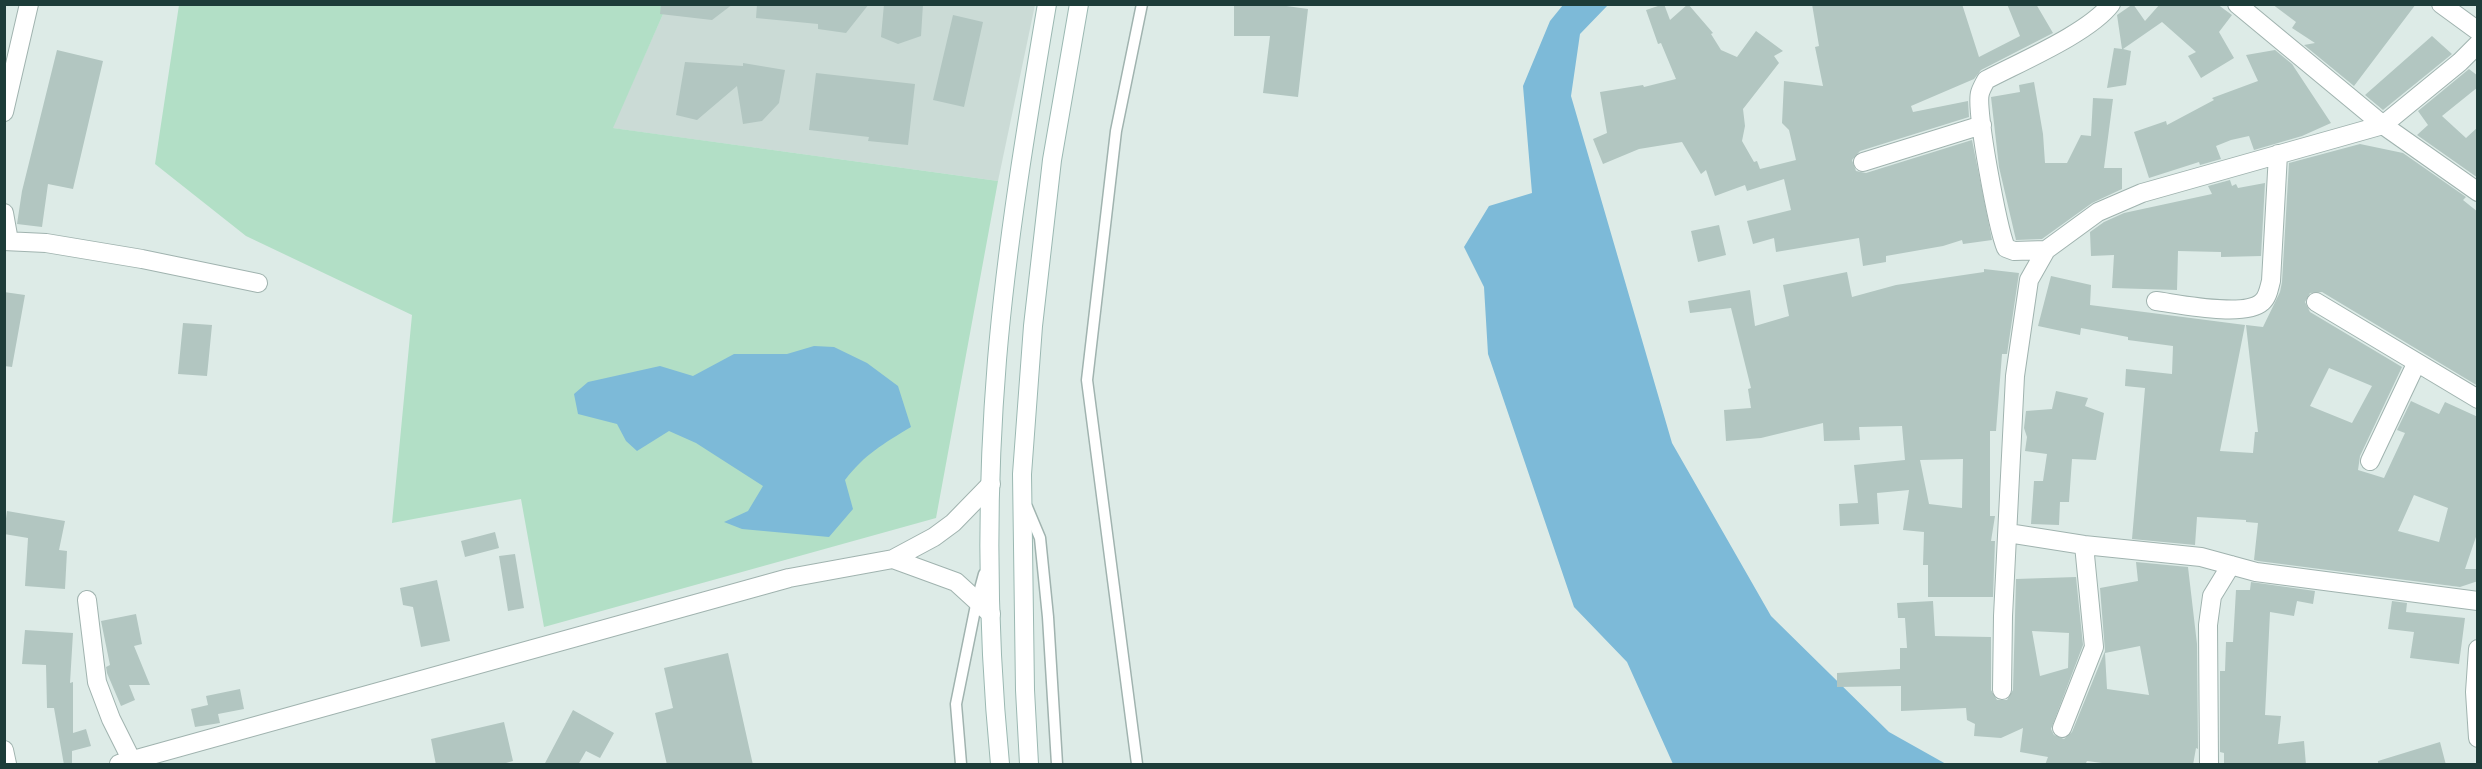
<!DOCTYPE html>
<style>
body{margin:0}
#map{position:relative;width:2482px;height:769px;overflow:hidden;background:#ddebe7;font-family:"Source Sans 3",sans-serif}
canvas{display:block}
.frame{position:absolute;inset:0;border:6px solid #1d3c39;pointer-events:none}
</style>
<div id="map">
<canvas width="2482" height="769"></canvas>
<div class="frame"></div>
</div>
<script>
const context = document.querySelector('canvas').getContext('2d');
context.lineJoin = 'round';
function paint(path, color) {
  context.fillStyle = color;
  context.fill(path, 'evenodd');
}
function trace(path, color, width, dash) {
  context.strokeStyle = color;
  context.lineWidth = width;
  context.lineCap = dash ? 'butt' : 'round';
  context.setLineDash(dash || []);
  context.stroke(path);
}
paint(new Path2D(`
 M667,5H1035L998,181L612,128Z`), '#cbdbd6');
paint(new Path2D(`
 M179,5H667L613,128L998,181L936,518L544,627L521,499L392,523L412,315L246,236L155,164Z`), '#b2dfc6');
paint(new Path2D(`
 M1563,5H1608L1580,34L1571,96L1672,443L1771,616L1889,732L1946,764H1673L1627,662L1574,607L1488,354L1484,287L1464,247L1489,206L1532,193L1523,86L1550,21Z
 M814,346L834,347L867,363L898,386L911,427C883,444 865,454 845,480L853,509L829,537L742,529L724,522L748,511L763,486L696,443L669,431L637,451L626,441L617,424L578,414L574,394L588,382L660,366L693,376L734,354H787Z`), '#7dbad8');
paint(new Path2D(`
 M661,4H733L712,20L660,14Z
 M757,4H869L846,33L818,29V24L756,18Z
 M884,4H923L921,36L898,44L881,37Z
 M1234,4H1272L1308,9L1298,97L1263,93L1270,36H1234Z
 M1664,4L1670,20L1688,4L1713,33L1711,34L1721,50L1737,57L1756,31L1783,51L1774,56L1779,63L1743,109L1745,126L1742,141L1754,162L1757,161L1760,169L1796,160L1789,130L1782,123L1784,81L1823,86L1815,47L1819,46L1812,4H1962L1979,57L2020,36L2007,4H2036L2053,33L1981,70L1974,79L1911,106L1913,112L1968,101L1969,117L1860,151L1852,160L1856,171L1866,173L1972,140L1992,240L1963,244L1962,240L1943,246L1886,256V262L1863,266L1859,238L1776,252L1774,238L1753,244L1747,221L1791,210L1784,179L1747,191L1745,185L1715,196L1706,170L1701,174L1682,142L1639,149L1603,164L1593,139L1607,133L1600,92L1643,85L1644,87L1676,79L1661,43L1658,44L1646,10Z
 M2133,4L2145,21L2160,4H2217L2232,15L2219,32L2234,58L2201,78L2188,56L2196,52L2162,22L2123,49L2131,51L2126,85L2107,88L2114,48L2122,49L2117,15Z
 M2272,4H2416L2354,86L2304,45L2315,43L2292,28L2296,22Z
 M953,15L983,22L964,107L933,100Z
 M2432,36L2452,54L2383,110L2365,95Z
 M57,50L103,61L73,189L48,184L42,227L17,224L22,191Z
 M2275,50L2292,64L2331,123L2302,136L2254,150L2249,136L2231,140L2216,146L2221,159L2200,165L2199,162L2149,178L2134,132L2166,121L2167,125L2214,100L2212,98L2258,81L2246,55Z
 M685,62L743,66V63L785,70L779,103L762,121L743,124L737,86L697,120L676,115Z
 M2469,69L2478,76V87L2442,116L2466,138L2478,127V178L2417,135L2428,125L2418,111Z
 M816,73L915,84L908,145L868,141L869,137L809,130Z
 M2034,82L2043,134L2045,163H2067L2081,135L2091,136L2093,98L2113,99L2104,168H2122V189L2092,203L2042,239L2016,240L1999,167L1991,97L2020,92L2019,85Z
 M2360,144L2403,153L2466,197L2463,200L2478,212V386L2322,292L2310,293L2305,302L2310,312L2402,367L2360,456L2358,470L2384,478L2405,433L2397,430L2411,401L2439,414L2445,402L2478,417V531L2465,569H2478V581L2460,587L2258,561L2254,560L2258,523L2246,522V520L2197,517L2195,545L2132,539L2145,388L2125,386L2126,369L2172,374L2173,346L2128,340V337L2081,328L2080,335L2038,326L2051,276L2091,285L2090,305L2245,325L2220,451L2253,453L2255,432H2258L2246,325L2263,327L2280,292L2282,282L2289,163ZM2329,368L2372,386L2352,423L2310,406ZM2414,495L2448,508L2439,542L2398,531Z
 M2230,180L2232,186L2236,184L2238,188L2265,183L2261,256L2221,257V252L2178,251L2177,290L2112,288L2114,255L2091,256L2090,232L2104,222L2124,213L2212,194L2208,186Z
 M1719,225L1726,255L1698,262L1691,231Z
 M1984,269L2019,273L2007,354H2002L1996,431H1990V516H1995L1991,541H1995L1993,597H1928V565H1923L1924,532L1903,530L1909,490L1877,493L1879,524L1840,526L1839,504L1858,503L1854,465L1905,460L1902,426L1859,427L1860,440L1824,441L1823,423L1761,438L1726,441L1724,410L1751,408L1748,389L1751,388L1731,308L1690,313L1688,301L1750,290L1755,326L1789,316L1783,285L1847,272L1852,297L1896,285L1984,272ZM1963,459L1962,508L1929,504L1920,460Z
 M4,292L25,295L12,367L4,366Z
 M183,323L212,325L207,376L178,374Z
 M2056,391L2088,398L2085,406L2104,413L2096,460L2072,459L2069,502H2060L2059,525L2031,524L2034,481H2043L2047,454L2025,451L2027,437L2024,428L2026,411L2052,409Z
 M7,511L65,521L59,550L67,551L65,589L25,586L28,538L4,534Z
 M495,532L499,548L465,557L461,541Z
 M515,554L524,608L508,611L499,556Z
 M2136,562L2188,567L2197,644L2198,749L2196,748L2193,765H2117L2087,761L2085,765H2045L2048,757L2020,752L2023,728L2001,738L1974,736L1975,724L1967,720L1966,708L1901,711V686L1837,687V673L1900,669V648H1907L1905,618H1898L1897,603L1933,601L1935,636L1991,637V690L1997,700H2007L2013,690L2016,579L2076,577L2083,645L2051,729L2054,735L2064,739L2072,732L2105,651L2100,588L2138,581ZM2032,631L2069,633L2068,668L2040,676ZM2140,646L2149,695L2107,689L2105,653Z
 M437,580L450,641L421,647L413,607L403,605L400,588Z
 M2251,582L2315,591L2313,604L2297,601L2294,616L2270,612L2265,715L2281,716L2278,744L2304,741L2306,765H2224V753L2220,752V671H2225L2226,642H2233L2236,590H2250Z
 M2392,601L2407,603L2406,612L2465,618L2459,664L2410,658L2414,632L2388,629Z
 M136,614L142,644L134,646L150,685H129L135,700L121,706L107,673L106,667L110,665L101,621Z
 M25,630L73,633L70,683L73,682V733L86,729L91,746L72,751V765H64L54,708H47L46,665L22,664Z
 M728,653L753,765H667L655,713L673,708L664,668Z
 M240,689L244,709L218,714L220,723L195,727L191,709L208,705L206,696Z
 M573,710L614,733L600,758L586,751L578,765H544Z
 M504,722L513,761L499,765H436L431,739Z
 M2440,742L2446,765H2378V761Z`), '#b2c6c1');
const lane = new Path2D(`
 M1027,507L1040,538L1048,617L1057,764
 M961,764L956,704L977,600L984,574
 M1137,764L1087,380L1116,131L1142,4`);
const street = new Path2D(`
 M2237,4L2383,125L2478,192
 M2441,4L2478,31
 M4,112L29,4
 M1863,162L1982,125
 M4,213L9,241
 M4,241L46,243L142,259L258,283
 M2046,250L2014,251L2006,248C1998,229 1975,109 1980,93C1981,89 1984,84 1986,80C2020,62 2089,33 2111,4
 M2156,301C2179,304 2245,318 2262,302C2268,297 2269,288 2271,281L2278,154
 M2316,302L2478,399
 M2370,461L2416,364
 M2008,533L2084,545L2201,557L2256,572L2478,601
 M893,559L956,582L991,614
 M87,600L97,682L111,719L132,761
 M2478,649L2475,692L2478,738
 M2002,690L2003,616L2015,376L2029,280L2046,250L2098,212L2142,193L2383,125L2460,62L2478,44
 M2062,728L2094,647L2084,545
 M4,750L7,764
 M119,764L789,578L893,559L934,537L953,523L991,484
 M2209,764L2208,625L2212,596L2231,565`);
const secondary = new Path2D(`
 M1000,764C987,631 986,494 997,360C1007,241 1027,122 1047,4
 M1029,764L1025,690L1022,474L1033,326L1052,160L1079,4`);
trace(lane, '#a0b3af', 13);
trace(street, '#a0b3af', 20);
trace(secondary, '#9bb8b2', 20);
trace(lane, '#fff', 10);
trace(street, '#fff', 18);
trace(secondary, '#fff', 18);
</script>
